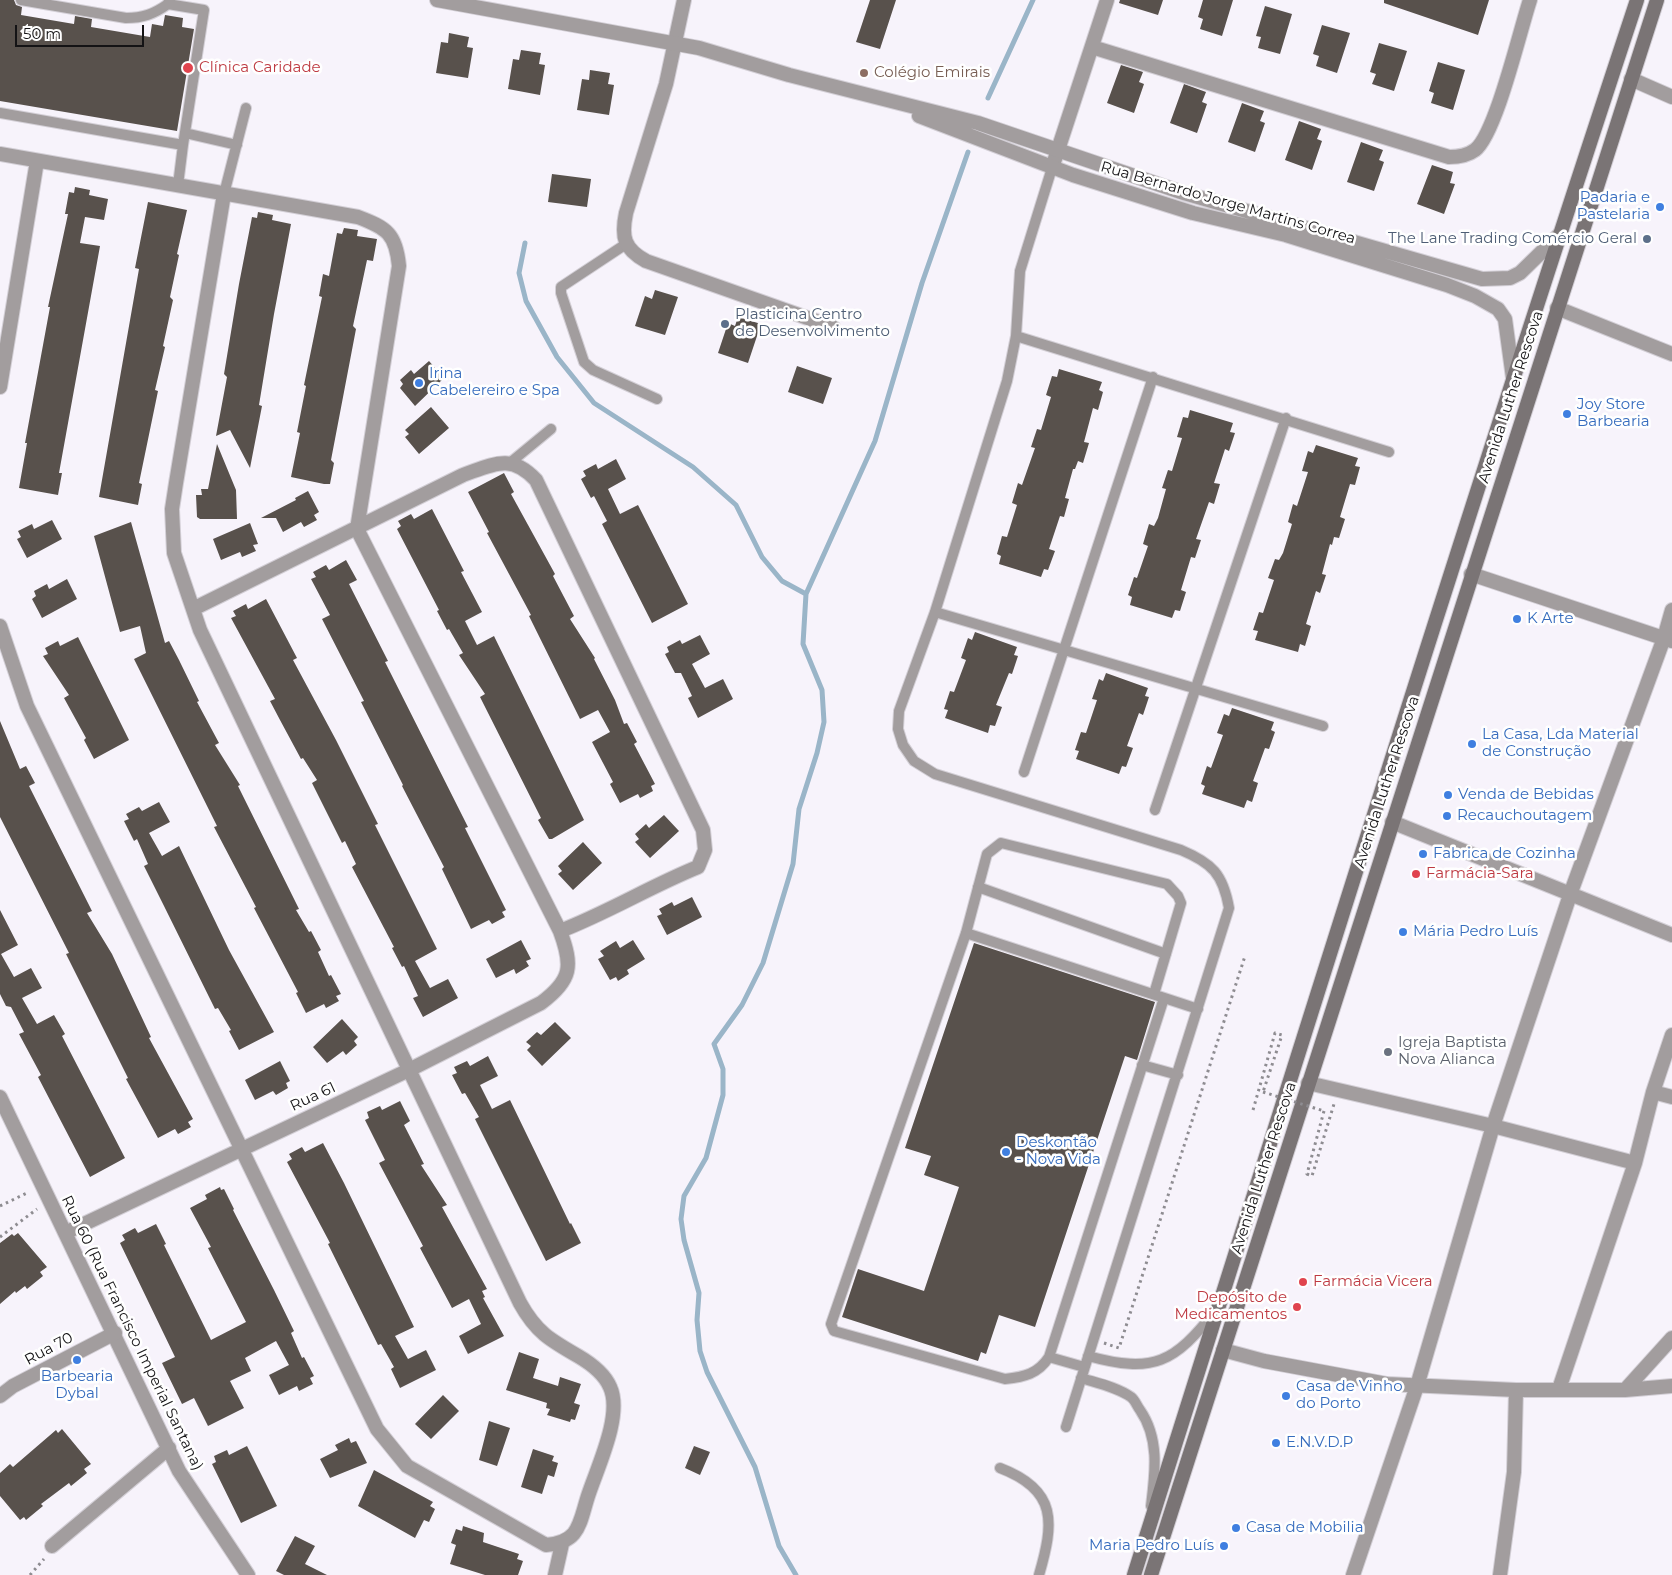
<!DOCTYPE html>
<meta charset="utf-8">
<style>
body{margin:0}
#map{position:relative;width:1672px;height:1575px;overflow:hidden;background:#f7f3fb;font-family:Montserrat,sans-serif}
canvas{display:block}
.scale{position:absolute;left:15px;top:25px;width:129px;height:22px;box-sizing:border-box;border:2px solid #141315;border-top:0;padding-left:6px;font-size:15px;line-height:18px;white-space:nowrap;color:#141315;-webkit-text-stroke:4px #fff;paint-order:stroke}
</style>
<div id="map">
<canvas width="1672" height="1575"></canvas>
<div class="scale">50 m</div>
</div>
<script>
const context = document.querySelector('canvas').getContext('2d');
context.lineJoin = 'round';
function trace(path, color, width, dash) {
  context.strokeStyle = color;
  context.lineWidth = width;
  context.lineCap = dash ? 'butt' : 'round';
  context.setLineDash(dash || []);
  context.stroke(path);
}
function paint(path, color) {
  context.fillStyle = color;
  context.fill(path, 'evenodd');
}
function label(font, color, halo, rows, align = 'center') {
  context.font = font + ' Montserrat,sans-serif';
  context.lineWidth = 5;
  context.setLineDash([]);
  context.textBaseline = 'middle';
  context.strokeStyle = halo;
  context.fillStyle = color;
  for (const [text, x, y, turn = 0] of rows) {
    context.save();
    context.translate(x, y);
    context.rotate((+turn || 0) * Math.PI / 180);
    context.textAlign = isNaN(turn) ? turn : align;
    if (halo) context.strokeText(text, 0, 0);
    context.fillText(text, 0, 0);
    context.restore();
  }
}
trace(new Path2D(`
 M988,98L1033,0
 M525,243L519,273L526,301L557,357L594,403L693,467L736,505L762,557L782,581L806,594
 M796,1575L779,1546L755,1467L707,1372L700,1351L697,1320L699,1293L684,1240L681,1219L684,1196L706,1158L723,1095V1069L714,1044L742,1005L763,963L793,864L799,809L817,753L824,722L822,690L803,644L806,594L875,441L922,283L968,152`), '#9ab5c8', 5);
paint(new Path2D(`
 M0,0H14L16,5L22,7L21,15L74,24L75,16L92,19L91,27L150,37L152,24L163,26L165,15L183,18L182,27L194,29L177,131L0,101Z
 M870,0H896L880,49L856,42Z
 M1120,0H1163L1158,15L1119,3Z
 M1203,0H1233L1222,36L1200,29L1203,19L1198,17Z
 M1384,0H1489L1478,35L1384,3Z
 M1265,6L1292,14L1280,54L1258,48L1261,37L1256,36Z
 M1322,25L1350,33L1337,73L1316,66L1319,56L1313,54Z
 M449,33L469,37L467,47L473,48L468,78L436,73L441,42L448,43Z
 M1379,43L1407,51L1394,91L1372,84L1376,74L1370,72Z
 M521,50L541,53L539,64L545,65L540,95L508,89L513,59L519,60Z
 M1438,62L1465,70L1453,110L1431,103L1434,93L1429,91Z
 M1121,65L1143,72L1139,82L1144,84L1134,113L1107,103Z
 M590,70L610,73L608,84L614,85L609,115L577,110L582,79L589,80Z
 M1184,84L1206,92L1202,102L1207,104L1197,133L1170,123Z
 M1242,103L1264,111L1260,121L1265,123L1255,152L1228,142Z
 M1299,121L1321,129L1317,139L1322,141L1312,170L1285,160Z
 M1361,142L1383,150L1379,160L1384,162L1374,191L1347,182Z
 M1432,165L1453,172L1450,183L1455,184L1444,214L1417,204Z
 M552,174L591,179L587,207L548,202Z
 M75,187L90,190L89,195L108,199L104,220L85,217L80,243L100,246L59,473H62L58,495L19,488L27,443H25L50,307H48L68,214H65L69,192L74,193Z
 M148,202L187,210L177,254L179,255L170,297L173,300L163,346L165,347L155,390L158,391L139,483L142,484L138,505L99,497L139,269L135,268Z
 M258,212L273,215L272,220L291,224L274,314L259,405L262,406L250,468L230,430L216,436L227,377L224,374L239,284L252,217L257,218Z
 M344,228L358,230L357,236L377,239L373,261L367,260L353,326L356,329L331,460L334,463L330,484H324L291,477L300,433L297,432L306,386L304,385L322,297L319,296L323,274L329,276L337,233L342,234Z
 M655,290L678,297L665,335L635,326L645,296L652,299Z
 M738,317L761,324L748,363L718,353L728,323L735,326Z
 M429,361L444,378L415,406L400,388L403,384L400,380L411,370L414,374Z
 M797,366L832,378L823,404L788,392Z
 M1059,369L1102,382L1099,390L1103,392L1098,410L1093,408L1084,442L1089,443L1083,463L1078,461L1075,469H1073L1065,498L1069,499L1064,517L1060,516L1049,549L1055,551L1048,570L1044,569L1041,577L999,564L1001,556L997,554L1002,536L1007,537L1017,505L1012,503L1018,483L1022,485L1035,448L1031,447L1037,429L1041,430L1051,397L1046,395L1052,376L1057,377Z
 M431,407L449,428L419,454L405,437L409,434L405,430Z
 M1190,410L1233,423L1230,432L1235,433L1229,451L1225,449L1214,483L1220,484L1214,504L1209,502L1196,539L1201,540L1195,558L1191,557L1181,590L1186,592L1180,611L1175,610L1172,618L1130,605L1132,597L1128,595L1134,577L1137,578L1148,546L1143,544L1149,524L1154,526L1158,518L1166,489L1162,488L1168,470L1172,471L1182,438L1177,437L1183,417L1188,418Z
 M217,444L236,490L237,519H200L197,517L196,495H202L201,489H208Z
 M1316,445L1358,458L1355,466L1360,467L1355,485L1350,484L1340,517L1345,519L1339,538L1334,537L1332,545L1330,544L1322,574L1326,575L1320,593L1316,591L1306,624L1311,626L1305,646L1300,644L1298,652L1255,640L1258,631L1253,630L1259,612L1263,613L1274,580L1268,578L1275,559L1279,560L1283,553L1292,524L1288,522L1293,504L1297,506L1308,472L1302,471L1308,451L1313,453Z
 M616,459L626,479L608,489L620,514L638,505L688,604L652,623L602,524L607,521L594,496L591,498L581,479L586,476L583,471L596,464L598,469Z
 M504,473L514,492L511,494L555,574L553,576L574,616L570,619L595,658L594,659L615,700L624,724L627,723L637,742L634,744L655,784L651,786L653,791L640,798L638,794L620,803L610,784L613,782L592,742L610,732L598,710L580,719L529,616L531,615L487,533L489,532L468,492Z
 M308,491L319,512L314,515L317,520L304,527L301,522L283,532L276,518H261L296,500L295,498Z
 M432,509L464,571L461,572L482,612L465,621L477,645L494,636L584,820L552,839H549L538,820L541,818L480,697L485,694L459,655L463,653L449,629L447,630L437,611L439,610L397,529L401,526L398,521L411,514L414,519Z
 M52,520L62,539L27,558L17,539L21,537L18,531L32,524L34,529Z
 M131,522L165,643L169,641L179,660L199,701L197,702L219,743L215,745L240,785L238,786L299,909L296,910L309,932L311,931L321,950L318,952L329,976L331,975L341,994L336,996L339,1001L326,1008L324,1004L306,1013L296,993L298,992L254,908L256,907L214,827L217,826L134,659L146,653L140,626L120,632L94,536Z
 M250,523L258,544L253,545L256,551L242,557L240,552L221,560L213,539Z
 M346,560L357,580L349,584L388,661L385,662L468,827L465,828L506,910L502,912L505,917L492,924L489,920L471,929L442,869L444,867L402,786L403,785L361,702L364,701L322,619L330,615L311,579L316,577L313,572L326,565L329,570Z
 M67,579L77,599L42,618L32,599L36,596L34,591L47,584L49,589Z
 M266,599L297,658L293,660L336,740L378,824L375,825L437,949L415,961L430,988L448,979L458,998L423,1017L413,998L418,996L404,966L402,967L392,948L394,947L352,867L356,864L345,841L342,843L312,783L317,780L303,758L301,759L280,720L270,701L275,699L231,618L236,616L233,611L246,604L248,609Z
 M975,632L1017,647L1014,655L1018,656L1012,674L1009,673L996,705L1002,707L995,726L990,725L988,733L945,718L948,710L944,709L950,691L954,692L966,660L961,658L968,638L972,640Z
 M700,635L710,654L692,664L705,688L723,679L733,699L698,718L688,698L692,696L681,673H675L665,654L669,652L667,647L680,640L682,644Z
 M78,637L129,740L94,759L84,740L86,738L64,698L69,695L43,656L48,654L45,648L58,641L60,646Z
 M1106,673L1148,688L1145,696L1149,697L1143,715L1139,713L1127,746L1133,748L1126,767L1122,766L1119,774L1076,759L1079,751L1075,750L1081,732L1086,733L1097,700L1092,699L1099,679L1103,681Z
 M1232,708L1274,722L1271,730L1275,732L1269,749L1265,748L1253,781L1258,783L1252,802L1247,800L1244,808L1202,794L1205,786L1201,784L1207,766L1211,768L1223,735L1217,733L1224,714L1229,716Z
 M0,721L20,769L26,766L35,783L29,786L92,911L87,913L112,954L151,1037L149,1038L193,1119L188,1122L191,1127L178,1134L175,1129L158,1138L126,1079L128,1078L66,954L69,953L0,817Z
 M159,802L170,822L149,833L162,856L179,846L229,950L274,1032L239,1050L229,1031L231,1030L218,1008L215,1009L164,906L144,866L148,864L137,839L134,841L124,821L129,819L126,814L139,807L142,811Z
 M664,815L679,831L650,858L635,842L639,839L635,834L646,824L649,828Z
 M583,842L602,863L573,890L558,874L562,871L558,866Z
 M692,897L702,917L667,935L657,916L662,914L659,909L672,902L674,906Z
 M0,910L18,945L1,954L14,977L31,968L42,988L22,998L37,1024L54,1015L65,1034L62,1036L125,1158L90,1177L38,1077L41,1075L19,1034L24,1032L11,1007L6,1006L0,994Z
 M521,940L531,959L526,961L529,966L516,974L514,969L496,978L486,959Z
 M633,940L645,959L627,970L629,974L618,981L616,977L610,980L598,959L604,956L600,951L616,941L620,948Z
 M974,943L1155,1002L1137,1060L1125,1056L1035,1327L999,1315L986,1354L981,1352L978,1361L842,1317L858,1269L924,1291L959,1187L924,1175L931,1156L905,1148Z
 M342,1019L358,1037L354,1041L357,1045L346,1055L343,1051L327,1063L313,1047Z
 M555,1022L571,1038L542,1066L527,1050L531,1046L526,1042L537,1032L541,1035Z
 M488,1056L498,1076L480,1085L492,1109L510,1100L570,1224L571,1223L581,1243L546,1261L475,1119L479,1117L465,1093L462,1094L452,1075L457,1073L454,1067L467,1061L470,1066Z
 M280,1061L290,1081L286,1083L288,1088L276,1095L273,1091L255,1100L245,1080Z
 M400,1101L410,1121L404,1125L424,1164L421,1165L447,1205L442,1207L487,1289L482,1291L485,1297L483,1298L504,1336L468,1354L459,1336L481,1324L469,1299L452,1308L420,1248L423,1246L379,1163L385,1160L365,1120L369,1118L367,1112L380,1106L382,1110Z
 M323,1143L344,1183L414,1327L395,1336L408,1359L426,1350L436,1370L400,1388L391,1369L394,1367L381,1344L378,1345L328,1244L330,1243L287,1162L292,1159L289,1154L302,1147L305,1152Z
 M220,1187L221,1190L224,1189L234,1209L233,1210L274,1290L294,1331L291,1333L302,1358L304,1357L314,1376L310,1378L313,1384L299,1391L297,1386L279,1395L269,1375L289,1365L276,1341L245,1358L251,1371L230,1381L244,1408L208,1426L194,1398L182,1404L162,1363L175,1357L120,1243L125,1240L122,1235L135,1228L138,1233L156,1224L166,1244L164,1245L211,1340L246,1322L208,1248L211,1247L190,1208L207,1199L205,1195Z
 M18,1233L47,1267L40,1272L43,1276L27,1289L25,1286L16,1293L15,1291L0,1304V1243L12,1234L14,1236Z
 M519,1352L539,1359L533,1378L558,1386L560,1377L581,1384L574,1403L580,1405L575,1420L571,1419L570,1422L547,1415L550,1409L546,1408L547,1403L506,1390Z
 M443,1395L459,1411L431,1439L415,1424Z
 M489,1421L510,1428L497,1466L479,1460Z
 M62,1429L91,1464L84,1469L87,1473L71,1486L69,1483L41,1504L43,1506L26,1520L24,1517L20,1520L0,1496V1473L10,1464L13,1467L56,1430L58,1433Z
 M349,1438L351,1443L356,1441L367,1463L330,1478L320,1459L338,1450L335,1445Z
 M247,1446L277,1506L241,1523L212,1464L216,1462L214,1456L227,1450L229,1455Z
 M694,1446L710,1452L700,1475L685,1468Z
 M533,1449L554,1456L552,1461L558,1463L554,1477L548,1475L542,1494L521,1487Z
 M374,1470L433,1502L430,1506L435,1509L429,1522L424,1520L415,1538L358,1506Z
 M463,1526L484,1533L483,1542L519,1554L517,1559L523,1561L518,1575H485L450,1564L456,1545L451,1543L456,1529L462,1531Z
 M295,1536L315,1546L305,1564L327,1575H284L276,1571Z`), '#58514c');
const service = new Path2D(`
 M21,0L126,18C143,18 154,14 168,4L169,0
 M0,113L183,145L204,10L168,4
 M185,133L237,145
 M1052,168L1020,271L1016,336L1007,381L935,612L899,711L898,729L903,745L914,761L935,774L1181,850C1212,863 1223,874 1229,908L1066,1427
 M178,185L183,145
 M224,194L246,108
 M626,244L561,287V293L584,362L593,370L657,399
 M1016,336L1389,452
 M511,462L551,429
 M935,612L1323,726
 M1024,772L1153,377
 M1155,810L1286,418
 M978,887L1166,954
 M966,933L1198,1009
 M1154,994L1181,903L1178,896L1167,884L1001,843L987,854L966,933L831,1324L834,1331L1005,1379C1024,1377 1038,1374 1049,1357L1164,998
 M1142,1065L1178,1075
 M1088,1356C1154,1374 1174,1363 1216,1310
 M1049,1357L1084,1367
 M1081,1378C1097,1383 1117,1387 1131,1397C1135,1400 1137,1406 1140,1410C1160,1439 1155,1473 1151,1506
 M1000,1468C1058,1490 1054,1523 1039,1575`);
const minor = new Path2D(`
 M684,0L666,84L626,213C621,237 624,249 646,261L833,327
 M1092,47L1449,157C1458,157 1467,156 1475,150C1496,134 1520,30 1530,0
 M1631,79L1672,97
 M0,154L358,217C387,228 396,234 399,266L357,529L560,931C573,966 572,980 541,1003L411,1069L65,1233
 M1052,168L1107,0
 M1557,308L1672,354
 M0,387L37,161
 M1471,574L1672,641
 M193,609L463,475C494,464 511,453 536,480L703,830L705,850L698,867C651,886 607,913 560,931
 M0,626L27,706L377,1429L407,1466L546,1545C580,1542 579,1524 588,1496C597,1468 623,1415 610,1387C604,1373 590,1363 578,1356C550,1340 536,1332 520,1303L200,630L174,553L172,509L176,483L224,194
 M1392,822L1672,935
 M1308,1083L1493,1126L1635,1163
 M1653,1092L1672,1097
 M0,1097L179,1471L248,1575
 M1223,1350L1264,1361L1387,1384L1516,1390H1625L1672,1386
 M1559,1389L1635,1163L1653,1092L1672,1035
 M1625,1390L1672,1338
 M52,1546L169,1448
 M555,1575L562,1544
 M1353,1575L1417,1386L1493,1126L1571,892L1664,638L1672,610
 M1500,1575L1514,1472L1516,1390`);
const tertiary = new Path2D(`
 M437,0L699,48L789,75L978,123L1184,193L1482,279L1510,278L1520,273L1559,235
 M919,116L1073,175L1193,213L1286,235L1447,285L1475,296L1498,309L1505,319L1513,378
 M0,1396L13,1386L115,1333`);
const secondary = new Path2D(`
 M1134,1575C1300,1050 1464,523 1637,0
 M1151,1575L1657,0`);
trace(service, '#d3cfd6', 12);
trace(minor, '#d3cfd6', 16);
trace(tertiary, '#d3cfd6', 16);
trace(secondary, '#d3cfd6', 16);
trace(new Path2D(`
 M1253,1110L1275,1033L1282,1035L1263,1092
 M1324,1111L1307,1174L1312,1176L1334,1104
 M0,1206L29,1192
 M0,1237L37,1209
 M1104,1343L1119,1348L1245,956
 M30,1575L44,1559`), '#8e8c91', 3, [2.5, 4]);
trace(service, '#a29d9e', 10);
trace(minor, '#a29d9e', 14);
trace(tertiary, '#a29d9e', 14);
trace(secondary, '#7a7475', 14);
trace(new Path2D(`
 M1263,1092L1324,1111`), '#8e8c91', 3, [2.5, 4]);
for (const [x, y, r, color] of [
 [188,68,6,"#e0444e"],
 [864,73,5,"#8d6e63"],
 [1660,207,5,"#3f7fe0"],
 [1647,239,5,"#5c6f8a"],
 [725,324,5,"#5c6f8a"],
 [419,383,5,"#3f7fe0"],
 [1567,414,5,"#3f7fe0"],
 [1517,619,5,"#3f7fe0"],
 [1472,744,5,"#3f7fe0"],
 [1448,795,5,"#3f7fe0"],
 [1447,816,5,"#3f7fe0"],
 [1423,854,5,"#3f7fe0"],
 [1416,874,5,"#e0444e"],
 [1403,932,5,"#3f7fe0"],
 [1388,1052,5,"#6b7280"],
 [1006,1152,5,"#3f7fe0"],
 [1303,1282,5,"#e0444e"],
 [1297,1307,5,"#e0444e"],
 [77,1360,5,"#3f7fe0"],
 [1286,1396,5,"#3f7fe0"],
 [1276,1443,5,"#3f7fe0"],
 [1236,1528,5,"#3f7fe0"],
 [1224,1546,5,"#3f7fe0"]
]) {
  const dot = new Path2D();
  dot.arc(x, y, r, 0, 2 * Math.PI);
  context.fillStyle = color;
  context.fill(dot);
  trace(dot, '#fff', 2);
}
label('15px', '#be3a42', '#fff', [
 ["Clínica Caridade",199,68],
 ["Farmácia-Sara",1426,874],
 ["Farmácia Vicera",1313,1282],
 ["Depósito de",1287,1298,"right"],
 ["Medicamentos",1287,1315,"right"]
], 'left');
label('15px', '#785e54', '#fff', [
 ["Colégio Emirais",874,73]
], 'left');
label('15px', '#366cbe', '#fff', [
 ["Padaria e",1650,198,"right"],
 ["Pastelaria",1650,215,"right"],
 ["Irina",429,374],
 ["Cabelereiro e Spa",429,391],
 ["Joy Store",1577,405],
 ["Barbearia",1577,422],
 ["K Arte",1527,619],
 ["La Casa, Lda Material",1482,735],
 ["de Construção",1482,752],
 ["Venda de Bebidas",1458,795],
 ["Recauchoutagem",1457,816],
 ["Fabrica de Cozinha",1433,854],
 ["Mária Pedro Luís",1413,932],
 ["Deskontão",1016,1143],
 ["- Nova Vida",1016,1160],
 ["Barbearia",77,1377,"center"],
 ["Dybal",77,1394,"center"],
 ["Casa de Vinho",1296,1387],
 ["do Porto",1296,1404],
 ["E.N.V.D.P",1286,1443],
 ["Casa de Mobilia",1246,1528],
 ["Maria Pedro Luís",1214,1546,"right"]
], 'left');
label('15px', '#141315', '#fff', [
 ["Rua Bernardo Jorge Martins Correa",1228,203,16],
 ["Avenida Luther Rescova",1511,397,-72],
 ["Avenida Luther Rescova",1387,782,-72],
 ["Rua 61",313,1097,-25],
 ["Avenida Luther Rescova",1264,1168,-72],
 ["Rua 60 (Rua Francisco Imperial Santana)",132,1333,64],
 ["Rua 70",49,1349,-28]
]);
label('15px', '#4e5e75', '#fff', [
 ["The Lane Trading Comércio Geral",1637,239],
 ["Plasticina Centro",735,315,"left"],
 ["de Desenvolvimento",735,332,"left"]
], 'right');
label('15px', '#5b616d', '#fff', [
 ["Igreja Baptista",1398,1043],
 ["Nova Alianca",1398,1060]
], 'left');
</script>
